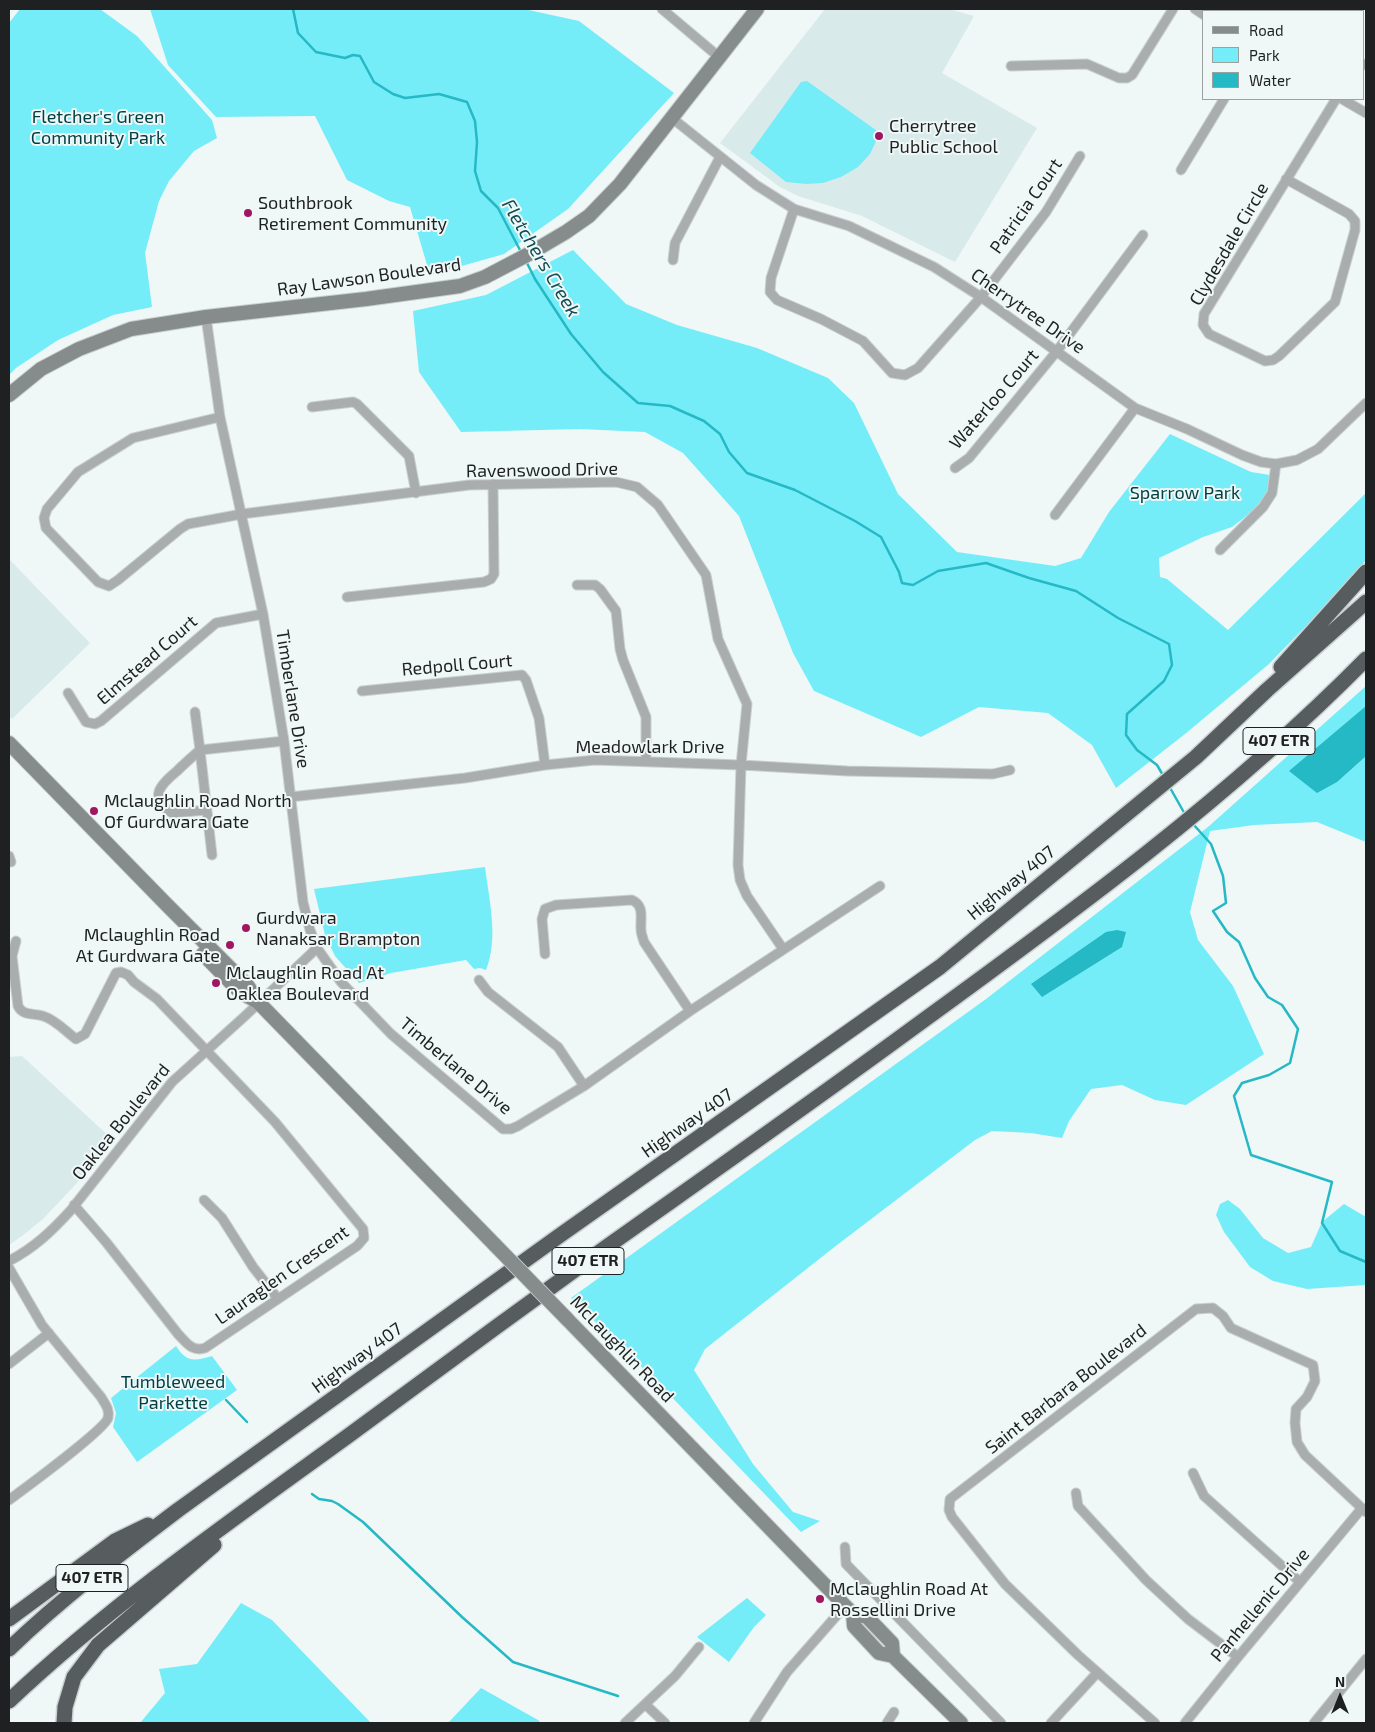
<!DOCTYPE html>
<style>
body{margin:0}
#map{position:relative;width:1375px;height:1732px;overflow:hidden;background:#eff7f7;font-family:"Exo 2",sans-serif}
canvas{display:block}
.frame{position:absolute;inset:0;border:10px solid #1e2021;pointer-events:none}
.legend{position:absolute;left:1202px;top:10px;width:162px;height:90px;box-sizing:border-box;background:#eff7f7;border:1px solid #9ba1a1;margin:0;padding:6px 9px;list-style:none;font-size:15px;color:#1e2021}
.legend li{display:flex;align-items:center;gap:10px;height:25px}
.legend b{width:25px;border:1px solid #9ba1a1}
.north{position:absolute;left:1315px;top:1672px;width:50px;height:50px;-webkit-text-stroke:4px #eff7f7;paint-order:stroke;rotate:0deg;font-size:14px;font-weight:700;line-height:20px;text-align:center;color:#1e2021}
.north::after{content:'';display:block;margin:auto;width:18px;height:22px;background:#1e2021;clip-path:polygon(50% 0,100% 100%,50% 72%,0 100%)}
</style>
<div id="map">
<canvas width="1375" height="1732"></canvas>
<div class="frame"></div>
<ul class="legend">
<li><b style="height:6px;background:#868b8b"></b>Road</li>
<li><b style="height:14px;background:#74edf8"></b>Park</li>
<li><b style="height:14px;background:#25b8c5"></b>Water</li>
</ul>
<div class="north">N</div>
</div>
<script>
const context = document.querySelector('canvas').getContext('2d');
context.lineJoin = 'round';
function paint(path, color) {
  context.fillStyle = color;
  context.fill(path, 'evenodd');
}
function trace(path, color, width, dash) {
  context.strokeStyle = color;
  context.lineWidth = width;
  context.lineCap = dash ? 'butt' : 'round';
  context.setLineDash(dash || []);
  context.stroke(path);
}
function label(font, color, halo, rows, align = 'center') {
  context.font = font + ' "Exo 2",sans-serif';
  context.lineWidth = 4;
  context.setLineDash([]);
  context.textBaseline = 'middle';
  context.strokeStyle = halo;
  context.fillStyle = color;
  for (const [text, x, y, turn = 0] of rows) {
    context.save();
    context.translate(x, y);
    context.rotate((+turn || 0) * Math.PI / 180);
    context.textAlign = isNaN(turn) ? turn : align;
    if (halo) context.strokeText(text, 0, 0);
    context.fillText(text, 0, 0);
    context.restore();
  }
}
paint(new Path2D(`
 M825,9H949L974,16L942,73L1037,128L955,262L862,216L798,196L780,187L720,143Z
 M9,559L90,643L12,719L9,716Z
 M22,1056L112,1139L76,1184L43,1219L22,1236L9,1245V1057Z`), '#d9eaeb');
paint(new Path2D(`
 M20,9H100L137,36L212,120L217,138L194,151L169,181L159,201L145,253L152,307L113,315L58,340L16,368L9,375V23Z
 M150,9H524L579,21L674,93L568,209L504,254L430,275L410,207L389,201L347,180L315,116L216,117L168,65Z
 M807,81L880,133L870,154L858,167L841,177L823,183L806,184L786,182L750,153L801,82Z
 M573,250L626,304L677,325L757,348L828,378L854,403L898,494L957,552L1055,566L1081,558L1109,512L1170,434L1251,472L1270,475L1267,493L1254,510L1232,527L1203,537L1159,558L1160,577L1167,579L1228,630L1366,493V560L1335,596L1269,664L1185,734L1116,788L1092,745L1048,713L979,707L921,737L814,691L793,653L739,516L683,453L645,432L580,429L461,432L419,372L413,311L486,295Z
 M1366,686V842L1317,822L1254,825L1210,831L1190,912L1198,940L1233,986L1264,1054L1186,1105L1155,1100L1122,1085L1091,1089L1069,1121L1062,1138L1031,1133L992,1131L975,1140L837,1245L705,1349L694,1370L753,1464L793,1512L820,1521L801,1532L663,1388L571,1298L986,999L1208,827Z
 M485,867C489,900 499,938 486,970L480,968L474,969L466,960L391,973L359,983L335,956L325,935L314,889Z
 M1228,1200L1240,1209L1263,1238L1288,1253L1311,1247L1322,1222L1344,1204L1366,1217V1285L1307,1289L1273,1281L1250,1267L1224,1232L1216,1215L1220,1204Z
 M176,1346C187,1363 194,1361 212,1356L237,1390L137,1462L113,1427L116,1413L111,1398Z
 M747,1598L766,1615L754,1627L729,1662L697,1637Z
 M241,1603L272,1620L371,1723H140L165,1693L159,1669L197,1664Z
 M481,1688L538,1720L541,1723H448Z`), '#74edf8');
paint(new Path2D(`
 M1366,706V756L1337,782L1317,793L1289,771Z
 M1117,930L1126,932L1122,947L1042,997L1031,984L1106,932Z`), '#25b8c5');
trace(new Path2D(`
 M293,9L298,33L316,52L345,58L353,55L360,56L374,82L393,94L405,98L439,94L467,102L475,121L477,142L475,171L481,191L498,208L521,252
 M526,261L535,279L571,334L603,372L638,403L670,406L704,421L720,434L729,452L747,473L795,490L855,521L881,537L899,572L902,583L913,585L938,571L986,563L1029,578L1076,591L1118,618L1169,644L1172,665L1164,681L1127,714L1126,735L1137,750L1157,765L1164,777
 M1169,786L1186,816
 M1193,824L1211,844L1223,876L1226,903L1213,911L1227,932L1239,942L1255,978L1268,997L1282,1005L1298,1029L1290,1063L1269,1075L1242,1083L1234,1096L1251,1155L1332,1182L1322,1223L1340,1251L1366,1262
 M226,1400L247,1422
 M312,1494L319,1499L332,1501L338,1504L363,1522L462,1617L513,1662L618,1696`), '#25b8c5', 2.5);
const street = new Path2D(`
 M662,9L719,57
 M1195,9L1204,15
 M1277,11L1278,9
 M1364,65L1366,64
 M1011,66L1087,64L1119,78H1127L1132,75L1173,9
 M1342,99L1366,113
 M672,118L756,185L794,209L849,226L934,267L981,297L1135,408L1187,429L1242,455L1261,462L1276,464L1297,460L1318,449L1366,403
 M1181,170L1224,99
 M1286,179L1349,214L1355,221V230L1335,302L1279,356L1273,360L1265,361L1209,334L1203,325L1204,314L1336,99
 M794,209L771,278L770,292L777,300L821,319L863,341L892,373L905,375L918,368L981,297L1046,212L1080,156
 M673,260L675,243L720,157
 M206,317L220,417L263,614L284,741L303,902L310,930L317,948L341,982L391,1034L503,1129H511L518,1126L584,1086L690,1011L880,886
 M312,407L353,402L357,404L409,456L416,493
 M220,417L133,438L78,472L47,509L44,518L46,528L98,582L109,586L118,580L180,529L188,524L242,514L469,485L616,482L637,487L658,505L706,575L718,639L747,704L741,765L738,865L740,880L747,896L783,949
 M955,468L969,458L1057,351L1143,235
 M1055,515L1135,408
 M1220,550L1263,507L1272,493L1276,464
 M577,585H595L600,589L616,611L620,649L623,660L646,717V761
 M347,597L484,582L491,579L494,574L493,484
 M362,691L522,675L526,680L539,718L545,765
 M68,693L86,722L95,724L101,721L216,623L263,614
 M195,712L200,750C192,757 184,764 177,771C160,785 148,797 172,813L207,810
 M290,797L465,778L545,765L595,760L741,765L847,771L993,774L1010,770
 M212,855L200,750L284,741
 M9,856L11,862
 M16,941L12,956L18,1006C23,1016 33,1013 43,1016C56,1020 65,1031 76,1039L85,1034L116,973L121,972L128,975L134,982L157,999L275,1122L363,1229L364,1238L357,1246L205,1348C192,1352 187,1343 178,1334L106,1242L74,1205
 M545,954L542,919L545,909L556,905L632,900C645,906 640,918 641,930C641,934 643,938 644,942L690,1011
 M479,980L488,992L558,1047L584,1086
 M204,1200L222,1218L253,1267L278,1299
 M9,1261C34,1248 52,1231 71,1210L172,1082L245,1016L317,948
 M9,1268L42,1325L101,1397C105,1404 110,1409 108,1418C104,1430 24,1489 9,1500
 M9,1364L49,1333
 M1193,1473L1204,1496L1300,1582
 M1076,1493L1078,1506L1146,1580L1188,1619L1238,1657
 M845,1547L846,1564L1001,1723
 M646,1705L665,1723
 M625,1723L675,1676L699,1647
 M754,1723L787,1672L845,1606
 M887,1723L894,1712
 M1051,1723L1097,1673
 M1155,1723L1078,1655L1005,1584L952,1517L949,1510L950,1499L1196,1309L1213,1308L1223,1316L1231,1328L1313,1365L1315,1381L1307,1397L1296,1409L1295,1423L1297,1442L1305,1455L1366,1512
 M1185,1723L1238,1657L1362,1508
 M1314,1723L1366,1659`);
const secondary = new Path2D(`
 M9,395L41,369L79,349L131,329L206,317L366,299L460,286L485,277L527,255L566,232L589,216L620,184L757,9
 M9,743L165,903L247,985L259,1003L495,1245
 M203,954L240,992L256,1001
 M567,1319L853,1614L867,1617L892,1643L893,1656
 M853,1614L854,1626L879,1653L893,1656L961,1723`);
const highway = new Path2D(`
 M1281,667L1366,572
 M9,1619L115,1541L148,1525
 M9,1649C61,1599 120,1554 178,1510L559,1236L940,967L1196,757L1267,690L1366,602
 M9,1701C113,1603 232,1520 348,1436C433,1373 519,1310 605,1248C708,1175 811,1103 913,1028C1070,914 1229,798 1366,659
 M64,1723L65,1707L74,1677L98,1645L214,1545`);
trace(street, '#c9d0d0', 11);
trace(secondary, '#c9d0d0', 16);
trace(highway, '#c9d0d0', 18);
trace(street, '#aaadae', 9);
trace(secondary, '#868b8b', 14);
trace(highway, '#575d5e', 15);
const secondaryBridge = new Path2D(`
 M495,1245L567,1319`);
trace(secondaryBridge, '#c9d0d0', 16, []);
trace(secondaryBridge, '#868b8b', 14);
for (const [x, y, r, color] of [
 [879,136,5,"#a01662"],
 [248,213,5,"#a01662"],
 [94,811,5,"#a01662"],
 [246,928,5,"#a01662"],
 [230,945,5,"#a01662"],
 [216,983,5,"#a01662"],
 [820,1599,5,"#a01662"]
]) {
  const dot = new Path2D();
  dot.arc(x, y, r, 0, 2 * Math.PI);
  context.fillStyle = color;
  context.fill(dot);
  trace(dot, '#eff7f7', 2);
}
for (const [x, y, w] of [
 [1279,741,72],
 [588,1261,72],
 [92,1578,72]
]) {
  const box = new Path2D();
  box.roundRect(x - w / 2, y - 13.5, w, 27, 4);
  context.fillStyle = '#eff7f7';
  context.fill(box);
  trace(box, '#1e2021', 1);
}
label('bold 16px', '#1e2021', null, [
 ["407 ETR",1279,741],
 ["407 ETR",588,1261],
 ["407 ETR",92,1578]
]);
label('18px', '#004045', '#eff7f7', [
 ["Fletcher's Green",98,117],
 ["Community Park",98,138],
 ["Sparrow Park",1185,493],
 ["Tumbleweed",173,1382],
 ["Parkette",173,1403]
]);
label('18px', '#1e2021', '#eff7f7', [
 ["Cherrytree",889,126],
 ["Public School",889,147],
 ["Southbrook",258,203],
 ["Retirement Community",258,224],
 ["Mclaughlin Road North",104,801],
 ["Of Gurdwara Gate",104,822],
 ["Gurdwara",256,918],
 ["Nanaksar Brampton",256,939],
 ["Mclaughlin Road",220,935,"right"],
 ["At Gurdwara Gate",220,956,"right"],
 ["Mclaughlin Road At",226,973],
 ["Oaklea Boulevard",226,994],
 ["Mclaughlin Road At",830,1589],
 ["Rossellini Drive",830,1610]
], 'left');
label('18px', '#1e2021', '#eff7f7', [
 ["Patricia Court",1026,206,-55],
 ["Clydesdale Circle",1229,244,-60],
 ["Ray Lawson Boulevard",369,277,-8],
 ["Cherrytree Drive",1028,311,35],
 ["Waterloo Court",994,399,-49],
 ["Ravenswood Drive",542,470,-1],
 ["Elmstead Court",147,660,-41],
 ["Redpoll Court",457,665,-5],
 ["Timberlane Drive",293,699,81],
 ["Meadowlark Drive",650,747],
 ["Highway 407",1011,883,-39],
 ["Timberlane Drive",456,1066,40],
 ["Oaklea Boulevard",121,1122,-51],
 ["Highway 407",687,1123,-35],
 ["Lauraglen Crescent",282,1275,-35],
 ["McLaughlin Road",622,1349,46],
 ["Highway 407",357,1358,-36],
 ["Saint Barbara Boulevard",1066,1389,-38],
 ["Panhellenic Drive",1260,1605,-50]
]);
label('italic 19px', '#124c52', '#eff7f7', [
 ["Fletchers Creek",541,258,59]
]);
</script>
